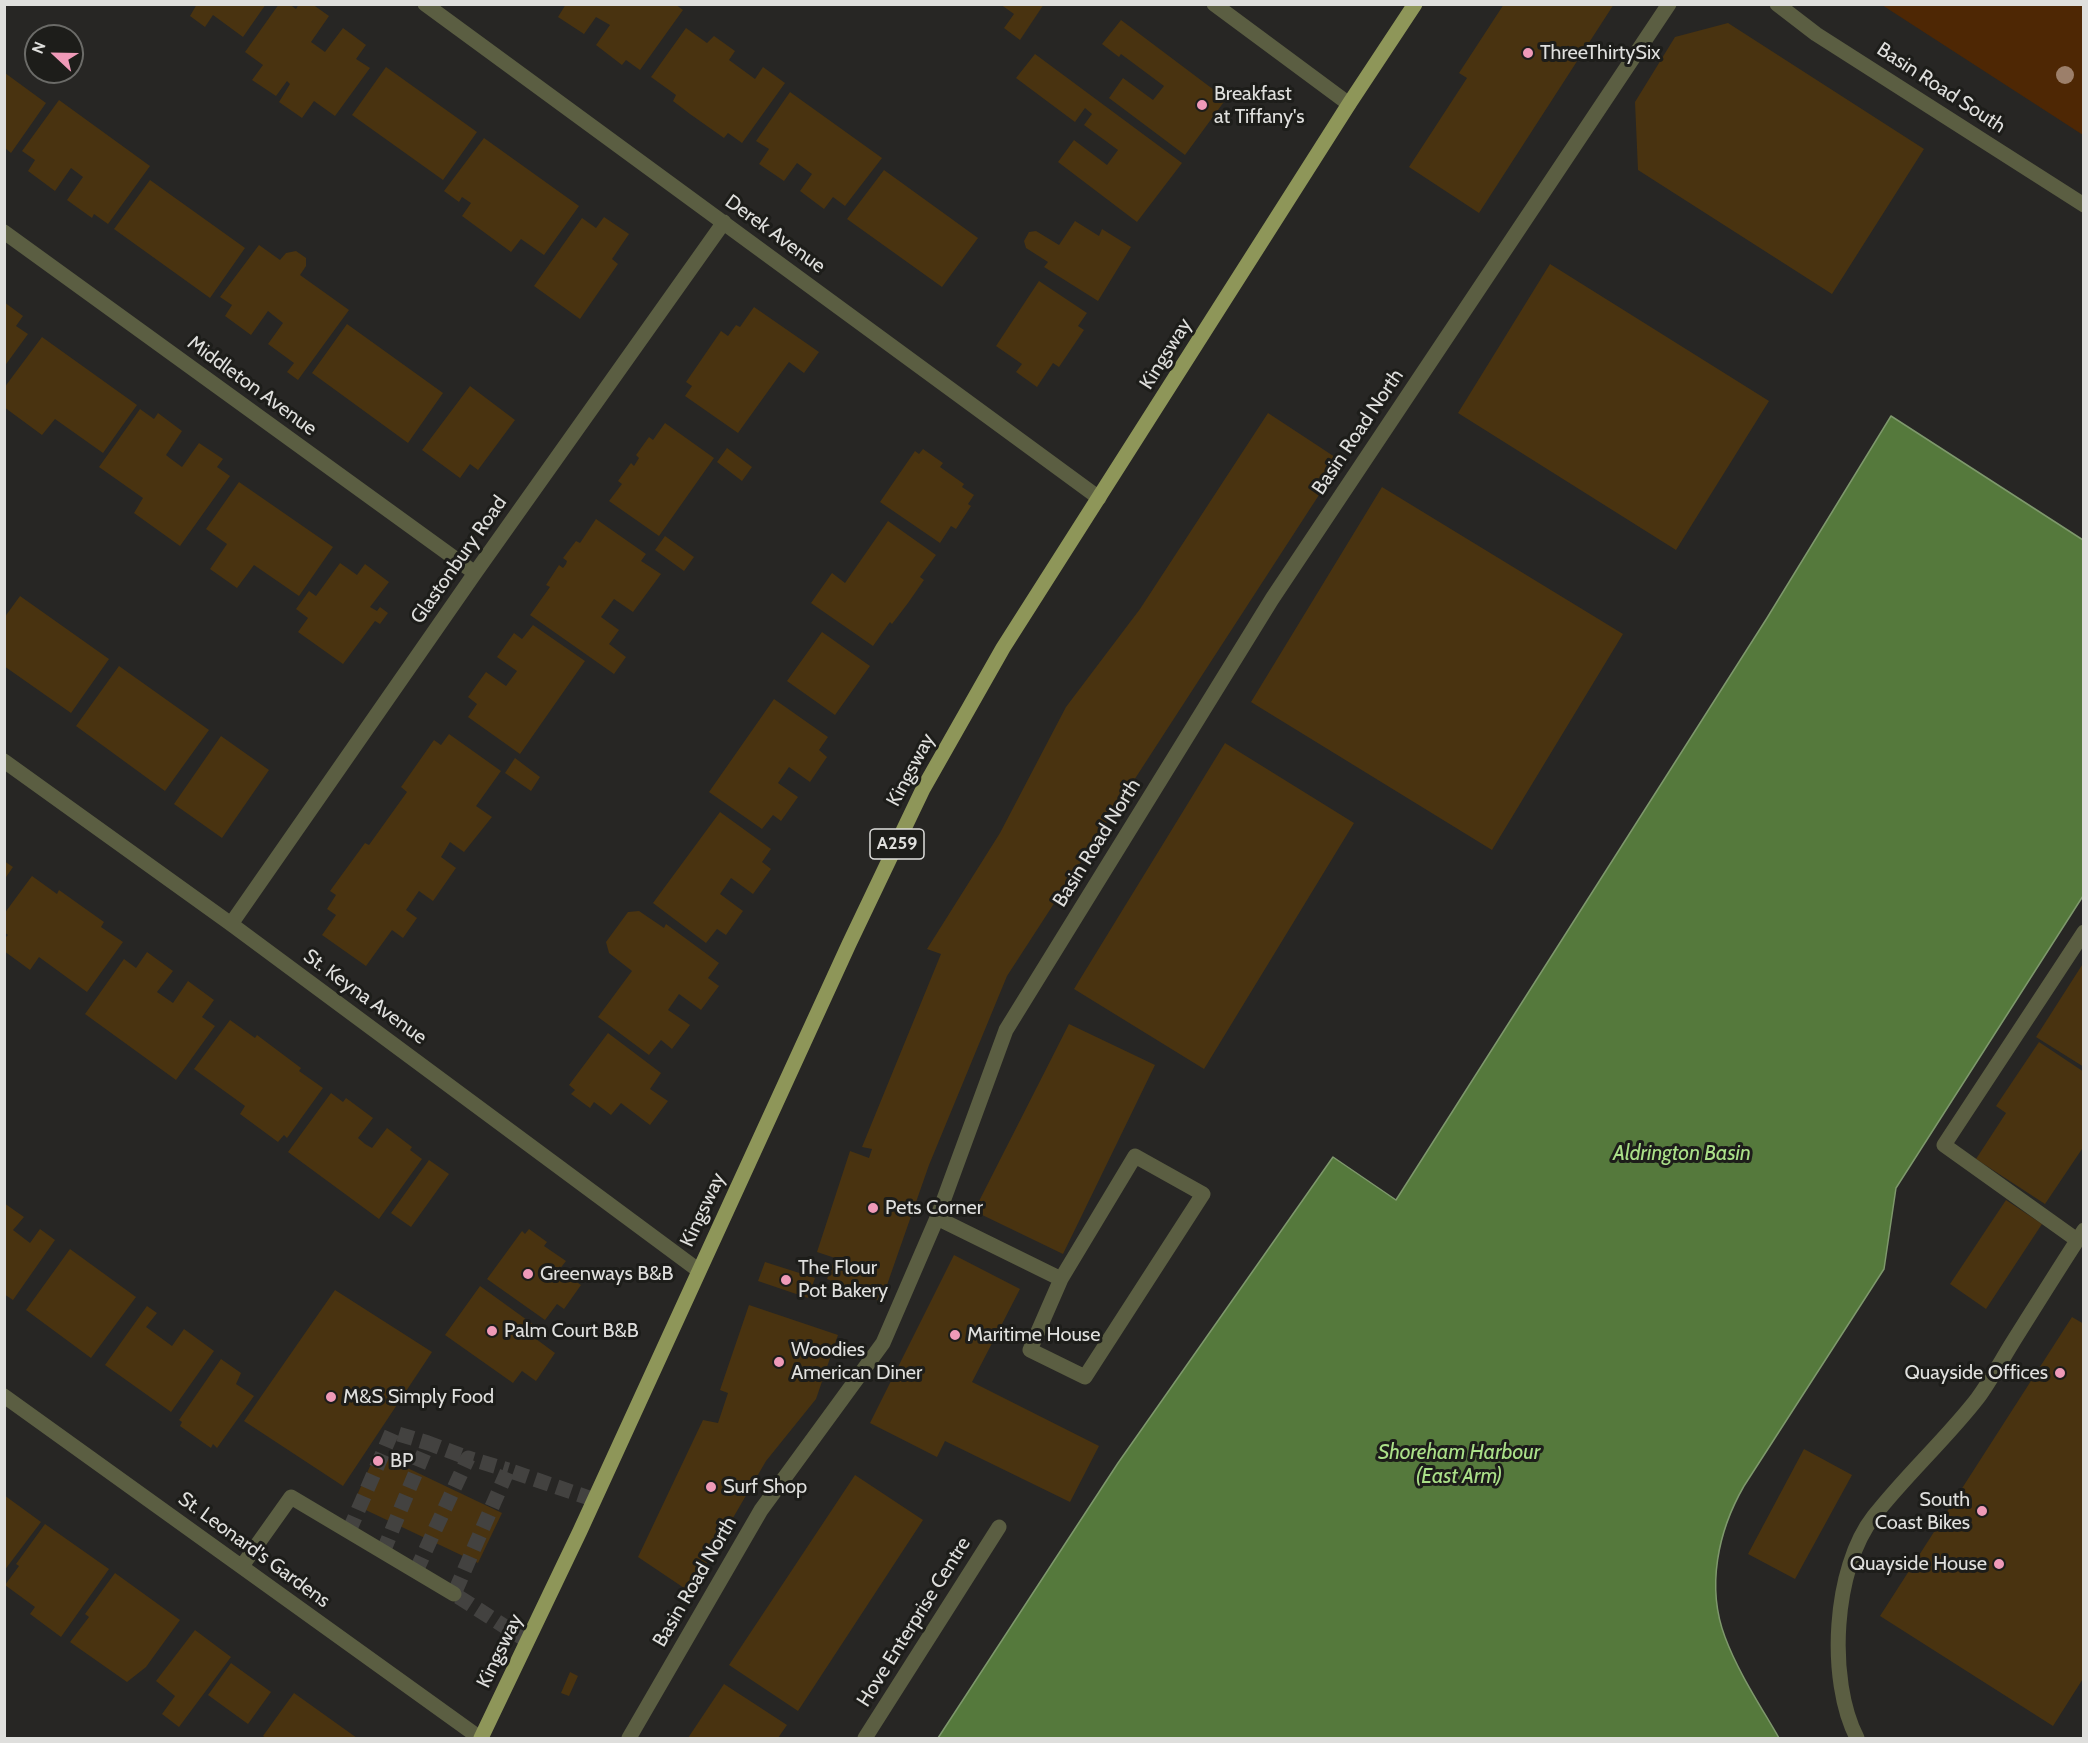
<!DOCTYPE html>
<style>
body{margin:0}
#map{position:relative;width:2088px;height:1743px;overflow:hidden;background:#272624;font-family:Cabin,sans-serif}
canvas{display:block}
.frame{position:absolute;inset:0;border:6px solid #dfdfdd;pointer-events:none}
.north{position:absolute;left:24px;top:24px;width:60px;height:60px;box-sizing:border-box;background:#1d1d1a;border:2px solid #6b6b68;border-radius:50%;rotate:292deg;font-size:16px;font-weight:700;line-height:24px;text-align:center;color:#dfdfdd}
.north::after{content:'';display:block;margin:auto;width:21px;height:27px;background:#ef9ab8;clip-path:polygon(50% 0,100% 100%,50% 72%,0 100%)}
</style>
<div id="map">
<canvas width="2088" height="1743"></canvas>
<div class="frame"></div>
<div class="north">N</div>
</div>
<script>
const context = document.querySelector('canvas').getContext('2d');
context.lineJoin = 'round';
function paint(path, color) {
  context.fillStyle = color;
  context.fill(path, 'evenodd');
}
function trace(path, color, width, dash) {
  context.strokeStyle = color;
  context.lineWidth = width;
  context.lineCap = dash ? 'butt' : 'round';
  context.setLineDash(dash || []);
  context.stroke(path);
}
function label(font, color, halo, rows, align = 'center') {
  context.font = font + ' Cabin,sans-serif';
  context.lineWidth = 6;
  context.setLineDash([]);
  context.textBaseline = 'middle';
  context.strokeStyle = halo;
  context.fillStyle = color;
  for (const [text, x, y, turn = 0] of rows) {
    context.save();
    context.translate(x, y);
    context.rotate((+turn || 0) * Math.PI / 180);
    context.textAlign = isNaN(turn) ? turn : align;
    if (halo) context.strokeText(text, 0, 0);
    context.fillText(text, 0, 0);
    context.restore();
  }
}
paint(new Path2D(`
 M1882,5H2083V135Z`), '#4e2704');
const water = new Path2D(`
 M1891,416L2083,540V896L1896,1188L1884,1269L1744,1486C1718,1531 1706,1587 1725,1637C1738,1672 1760,1705 1779,1738H938L1118,1463L1333,1157L1396,1200L1767,618Z`);
paint(water, '#55793c');
trace(water, '#7e986c', 1.5);
paint(new Path2D(`
 M197,4H266L243,37L213,15L205,27L190,16Z
 M279,4H289L296,9L299,4H312L329,16L311,42L325,52L343,28L366,45L356,59L370,68L335,116L314,101L302,118L279,102L290,84L287,81L276,96L252,80L263,65L245,52Z
 M566,4H675L683,10L640,70L626,60L622,65L596,45L610,25L596,17L584,34L558,17Z
 M1000,4H1044L1020,40L1004,28L1014,14Z
 M1504,4H1614L1479,213L1409,167L1467,78L1459,73Z
 M1121,20L1226,99L1185,155L1109,98L1123,78L1153,100L1164,86L1121,54L1119,57L1102,44Z
 M1728,23L1924,149L1832,294L1638,170L1635,102L1675,37Z
 M686,28L707,43L714,36L735,51L729,60L755,79L763,67L785,83L742,143L728,133L724,138L690,114L673,101L676,95L651,77Z
 M1035,54L1182,163L1137,222L1058,162L1074,140L1107,165L1118,150L1084,125L1092,114L1085,108L1075,122L1016,78Z
 M386,67L477,132L443,180L352,115Z
 M5,73L46,103L11,153L5,148Z
 M790,92L882,158L845,206L833,197L824,209L800,191L812,174L797,163L784,181L759,164L769,149L756,141Z
 M59,100L150,166L108,224L94,214L92,218L67,200L83,177L71,168L55,191L28,171L35,160L22,151Z
 M484,138L579,206L544,255L521,239L511,252L462,216L471,203L462,197L459,202L444,191Z
 M884,170L978,238L942,287L847,219Z
 M150,180L245,248L210,298L114,229Z
 M604,217L629,234L612,259L618,264L580,319L534,286L582,218L596,228Z
 M1075,221L1099,236L1102,229L1131,247L1098,301L1044,267L1048,262L1026,248L1024,241L1029,232L1036,231L1059,245Z
 M259,245L280,260L286,253L296,251L306,258V266L300,275L349,310L298,380L287,372L294,363L268,344L283,323L268,311L251,335L225,316L232,305L220,297Z
 M1550,264L1769,401L1676,550L1458,413Z
 M1039,281L1087,313L1078,326L1084,330L1059,367L1053,363L1037,387L1016,372L1022,364L996,346Z
 M4,302L23,316L16,326L28,334L4,367Z
 M754,307L819,352L804,373L789,362L738,433L685,396L692,386L686,382L721,331L728,336L736,325L740,327Z
 M347,324L443,393L408,443L312,373Z
 M42,337L137,405L103,453L55,419L42,435L4,407V388Z
 M470,386L515,420L478,470L470,464L460,478L422,450Z
 M140,409L154,419L158,413L182,431L166,455L171,459L182,467L199,443L223,459L217,467L230,476L180,546L134,513L143,498L99,467Z
 M1268,413L1341,461L1007,976L929,1165L881,1302L827,1279L835,1258L817,1252L850,1151L869,1158L872,1149L862,1147L941,954L927,949L1000,833L1066,707L1140,609Z
 M665,423L714,458L659,536L609,501L622,484L618,481L631,463L634,466L639,458L636,455L649,437L653,440Z
 M727,448L752,467L742,481L717,462Z
 M923,449L943,463L940,467L964,484L962,487L974,495L968,504L971,506L956,529L951,526L940,543L880,502L915,451L919,454Z
 M239,482L333,547L299,596L254,565L237,588L210,569L227,544L206,529Z
 M1382,487L1623,634L1492,850L1251,702Z
 M596,519L646,554L641,561L661,574L633,612L614,599L601,617L619,630L609,644L626,657L614,674L530,615L550,587L546,585L559,565L563,568L566,564L567,561L563,558L576,541L580,543Z
 M888,521L936,555L920,577L924,580L908,603L892,624L890,622L873,646L811,603L832,573L845,583Z
 M665,536L694,557L684,571L655,550Z
 M340,563L357,575L365,564L389,582L370,607L377,611L380,607L388,613L380,624L375,621L343,664L298,632L308,618L296,609L309,591L316,596Z
 M20,596L109,659L71,713L4,666V618Z
 M533,625L585,661L520,754L468,717L477,704L468,697L486,672L506,686L517,671L497,657L514,633L522,639Z
 M822,632L870,666L835,715L787,681Z
 M119,666L209,730L165,791L76,726Z
 M774,699L828,737L819,750L827,757L810,782L789,767L778,783L798,797L781,821L773,815L762,829L709,792Z
 M449,734L501,771L476,806L492,817L464,852L450,842L441,857L456,868L433,901L419,891L406,910L417,918L403,938L392,930L366,966L322,935L336,915L327,909L336,895L330,891L365,843L369,845L407,792L401,787L434,740L441,745Z
 M221,736L269,770L222,838L174,804Z
 M1225,743L1354,823L1204,1069L1074,989Z
 M515,758L540,777L531,791L505,773Z
 M720,812L771,849L762,862L771,869L753,894L731,878L720,894L743,911L726,935L717,929L706,943L653,903Z
 M4,861L13,867L4,880Z
 M32,876L57,894L59,890L80,905L104,922L101,927L123,942L87,992L39,957L30,970L4,951V939L8,935L4,932V914Z
 M639,911L664,928L666,924L719,963L708,978L719,986L701,1010L679,994L668,1010L690,1025L672,1049L661,1040L649,1055L598,1017L632,971L609,953L606,942L628,912Z
 M147,952L173,971L157,992L173,1003L188,981L214,1000L202,1017L215,1026L176,1080L85,1014L124,959L136,968Z
 M2084,962V1067L2036,1037Z
 M230,1020L255,1038L257,1035L301,1068L299,1071L323,1088L287,1138L284,1135L278,1142L240,1114L245,1106L194,1069Z
 M1069,1024L1155,1065L1063,1254L974,1211Z
 M608,1033L661,1073L650,1089L668,1101L650,1125L621,1103L611,1115L594,1102L590,1108L571,1094L575,1090L569,1085Z
 M2039,1042L2084,1072V1146L2045,1204L1976,1159L2006,1113L1996,1106Z
 M331,1093L343,1102L346,1098L373,1118L358,1138L365,1144L372,1148L387,1128L412,1147L410,1150L422,1159L379,1219L288,1152Z
 M429,1160L449,1174L411,1227L391,1213Z
 M2006,1200L2042,1224L1986,1309L1950,1284Z
 M4,1203L24,1217L13,1230L30,1243L40,1229L55,1240L13,1300L4,1294Z
 M529,1229L547,1242L544,1246L566,1261L559,1270L581,1285L564,1309L557,1304L545,1320L487,1279L522,1231L525,1234Z
 M70,1249L136,1297L91,1358L26,1310Z
 M954,1255L1020,1289L972,1382L1099,1446L1070,1502L945,1441L937,1457L870,1423Z
 M765,1262L815,1278L808,1298L758,1281Z
 M480,1286L538,1328L532,1336L555,1353L536,1381L522,1371L513,1383L445,1335Z
 M335,1290L432,1352L343,1486L244,1421Z
 M749,1305L838,1335L816,1399L766,1461L690,1592L638,1557L703,1420L718,1423L728,1393L720,1390Z
 M147,1306L157,1313L146,1327L172,1346L184,1329L214,1351L171,1412L105,1365Z
 M2072,1317L2084,1324V1677L2053,1726L1880,1616Z
 M221,1359L241,1373L236,1384L254,1396L217,1448L213,1444L211,1448L180,1426L182,1422L179,1420Z
 M1804,1449L1852,1475L1795,1579L1748,1554Z
 M376,1453L502,1513L478,1563L353,1504Z
 M855,1475L923,1520L798,1711L729,1665Z
 M4,1495L41,1522L4,1571Z
 M45,1524L109,1569L61,1637L30,1614L35,1607L5,1585L19,1566L16,1564Z
 M115,1573L180,1620L146,1667L127,1682L70,1642L89,1617L85,1614Z
 M195,1630L231,1657L179,1727L162,1714L175,1696L156,1681Z
 M231,1663L271,1692L248,1724L208,1695Z
 M570,1672L578,1676L569,1696L561,1693Z
 M724,1684L787,1725L778,1738H688Z
 M294,1693L357,1738H266L263,1736Z`), '#493310');
trace(new Path2D(`
 M349,1531L392,1432L428,1443
 M383,1552L428,1443L468,1458
 M416,1571L468,1458L508,1470
 M529,1642L454,1594L508,1470L595,1500`), '#434240', 15, [15, 8]);
trace(new Path2D(`
 M425,4L1099,498
 M1214,4L1349,104
 M1777,4L1816,34L2084,205
 M4,232L475,573
 M4,761L231,924L698,1270
 M231,924L475,573L724,222
 M1135,1156L1203,1194L1085,1377L1030,1350L1061,1279Z
 M937,1218L1061,1279
 M2077,1240L1944,1145L2084,932
 M4,1396L480,1738
 M242,1566L291,1497L454,1594
 M629,1738L761,1510L883,1343L937,1218L1006,1030L1272,599L1669,4
 M865,1738L999,1527
 M1857,1738C1827,1680 1833,1568 1874,1516C1906,1475 1945,1440 1977,1399C1989,1383 2000,1363 2011,1345C2035,1307 2059,1268 2084,1230`), '#5b5e42', 15);
trace(new Path2D(`
 M481,1738L580,1531L849,944L923,789L1003,648L1349,104L1415,4`), '#8e9659', 15);
context.fillStyle = '#9c7f6a';
for (const [x, y] of [
 [2065,75]
]) {
  context.beginPath();
  context.arc(x, y, 9, 0, 2 * Math.PI);
  context.fill();
}
for (const [x, y, r, color] of [
 [1528,53,6,"#ef9ab8"],
 [1202,105,6,"#ef9ab8"],
 [873,1208,6,"#ef9ab8"],
 [528,1274,6,"#ef9ab8"],
 [786,1280,6,"#ef9ab8"],
 [492,1331,6,"#ef9ab8"],
 [955,1335,6,"#ef9ab8"],
 [779,1362,6,"#ef9ab8"],
 [2060,1373,6,"#ef9ab8"],
 [331,1397,6,"#ef9ab8"],
 [378,1461,6,"#ef9ab8"],
 [711,1487,6,"#ef9ab8"],
 [1982,1511,6,"#ef9ab8"],
 [1999,1564,6,"#ef9ab8"]
]) {
  const dot = new Path2D();
  dot.arc(x, y, r, 0, 2 * Math.PI);
  context.fillStyle = color;
  context.fill(dot);
  trace(dot, '#1d1d1a', 2);
}
for (const [x, y, w] of [
 [897,844,54]
]) {
  const box = new Path2D();
  box.roundRect(x - w / 2, y - 15, w, 30, 4.5);
  context.fillStyle = '#1d1d1a';
  context.fill(box);
  trace(box, '#dfdfdd', 1.5);
}
label('bold 18px', '#dfdfdd', null, [
 ["A259",897,844]
]);
label('20px', '#dfdfdd', '#1d1d1a', [
 ["ThreeThirtySix",1540,53],
 ["Breakfast",1214,94],
 ["at Tiffany's",1214,117],
 ["Pets Corner",885,1208],
 ["The Flour",798,1268],
 ["Pot Bakery",798,1291],
 ["Greenways B&B",540,1274],
 ["Palm Court B&B",504,1331],
 ["Maritime House",967,1335],
 ["Woodies",791,1350],
 ["American Diner",791,1373],
 ["Quayside Offices",2048,1373,"right"],
 ["M&S Simply Food",343,1397],
 ["BP",390,1461],
 ["Surf Shop",723,1487],
 ["South",1970,1500,"right"],
 ["Coast Bikes",1970,1523,"right"],
 ["Quayside House",1987,1564,"right"]
], 'left');
label('20px', '#dfdfdd', '#1d1d1a', [
 ["Basin Road South",1941,88,33],
 ["Derek Avenue",775,234,36],
 ["Kingsway",1166,354,-58],
 ["Middleton Avenue",252,386,36],
 ["Basin Road North",1358,432,-56],
 ["Glastonbury Road",459,560,-55],
 ["Kingsway",911,770,-62],
 ["Basin Road North",1097,843,-58],
 ["St. Keyna Avenue",365,997,36],
 ["Kingsway",703,1210,-65],
 ["St. Leonard's Gardens",254,1550,36],
 ["Basin Road North",695,1582,-60],
 ["Hove Enterprise Centre",914,1622,-58],
 ["Kingsway",500,1651,-64]
]);
label('italic 21px', '#abe089', '#1d1d1a', [
 ["Aldrington Basin",1682,1154],
 ["Shoreham Harbour",1459,1453],
 ["(East Arm)",1459,1477]
]);
</script>
